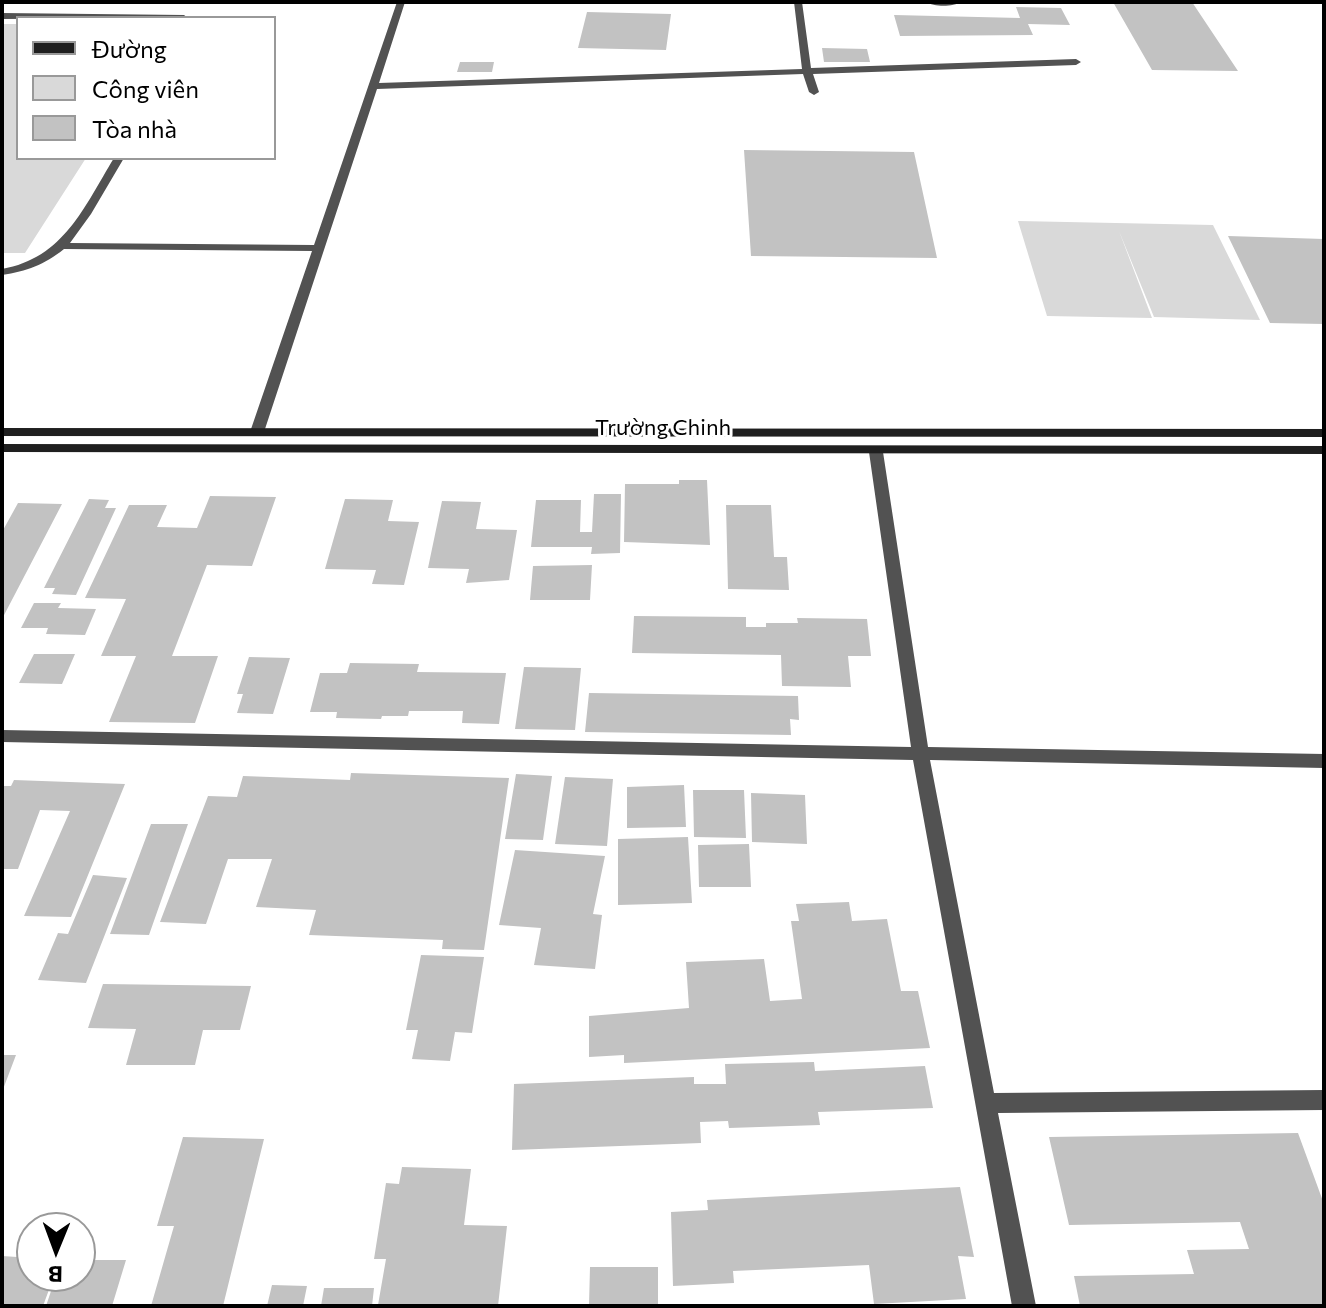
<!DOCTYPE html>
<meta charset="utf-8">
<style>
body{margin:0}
#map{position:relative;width:1326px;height:1308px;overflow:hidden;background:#fff;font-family:Commissioner,sans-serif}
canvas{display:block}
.frame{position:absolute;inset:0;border:4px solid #000;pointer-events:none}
.legend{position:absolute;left:16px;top:16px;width:260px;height:144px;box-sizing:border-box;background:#fff;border:2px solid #999;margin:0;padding:10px 14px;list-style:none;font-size:24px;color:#000}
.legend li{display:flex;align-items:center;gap:16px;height:40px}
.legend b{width:40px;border:2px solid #999}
.north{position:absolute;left:16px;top:1212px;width:80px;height:80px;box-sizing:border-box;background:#fff;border:2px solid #999;border-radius:50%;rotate:181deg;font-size:22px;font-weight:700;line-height:32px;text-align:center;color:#000}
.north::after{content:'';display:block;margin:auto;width:28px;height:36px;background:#000;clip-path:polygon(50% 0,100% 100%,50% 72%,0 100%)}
</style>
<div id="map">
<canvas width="1326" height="1308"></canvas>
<div class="frame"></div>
<ul class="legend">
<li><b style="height:10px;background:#1f1f1f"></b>Đường</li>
<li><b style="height:22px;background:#d9d9d9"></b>Công viên</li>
<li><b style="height:22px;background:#c2c2c2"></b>Tòa nhà</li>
</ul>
<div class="north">B</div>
</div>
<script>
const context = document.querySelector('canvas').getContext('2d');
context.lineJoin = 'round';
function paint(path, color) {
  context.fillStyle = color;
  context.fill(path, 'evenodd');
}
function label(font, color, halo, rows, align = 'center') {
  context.font = font + ' Commissioner,sans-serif';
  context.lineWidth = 6;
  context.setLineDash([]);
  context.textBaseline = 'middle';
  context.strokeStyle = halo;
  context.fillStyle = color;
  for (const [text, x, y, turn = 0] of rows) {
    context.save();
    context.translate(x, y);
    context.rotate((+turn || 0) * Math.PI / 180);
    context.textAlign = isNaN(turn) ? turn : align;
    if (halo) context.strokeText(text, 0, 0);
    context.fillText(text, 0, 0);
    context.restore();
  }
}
paint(new Path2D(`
 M2,24H18V158H86L25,253H2Z
 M1018,221L1213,225L1260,320L1154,317L1119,231L1152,318L1047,316Z`), '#d9d9d9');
paint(new Path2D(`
 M1113,2H1192L1238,71L1152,70Z
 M1016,7L1061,8L1070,25L1028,24L1033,35L900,36L894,15L1020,18Z
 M587,12L671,14L666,50L578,48Z
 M822,48L867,49L870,62H824Z
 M460,62H494L492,72H457Z
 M744,150L914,152L937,258L751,256Z
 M1228,236L1324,239V324L1270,323Z
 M679,480H707L710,545L624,542L625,484H679Z
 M594,494H621L620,553L591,554L592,547H531L536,500H581L580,532H592Z
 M210,496L276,497L252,566L207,565L172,656H218L195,723L109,722L136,656H101L126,599L85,598L129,505H167L157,527L197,528Z
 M89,499L109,500L105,508H116L76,595L52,594L55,588H44Z
 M345,499L393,500L388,521L419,522L404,585L372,584L376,570L325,569Z
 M442,501L481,502L476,529L517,530L509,580L466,583L469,569L428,568Z
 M18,503L62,504L2,619V532Z
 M726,505H771L774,557H787L789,590L728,589Z
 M592,565L590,600H530L533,566Z
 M34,603H61L58,608L96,609L85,635L46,634L48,628H21Z
 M634,616L746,617V627H766V623H798L797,618L867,619L871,656H848L851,687L782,686L781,655L632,653Z
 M34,654H75L62,684L19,683Z
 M249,657L290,658L273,714L237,713L243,694H237Z
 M350,663L419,664L417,672L506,673L499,724L462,723L463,711H409L408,716H382L381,719L336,718L337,712H310L320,673H347Z
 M524,667L581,668L575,730L515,729Z
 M589,693L798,696L799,720L790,719L791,735L585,732Z
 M351,773L509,778L484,950L442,949L443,940L309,935L316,910L256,907L272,859H228L206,924L160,922L208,796L237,797L243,776L350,780Z
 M516,774L552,776L543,840L505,839Z
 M565,777L613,779L607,846L555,844Z
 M14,780L125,784L71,917L24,916L70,811L40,810L18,869H2V786H11Z
 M684,785L686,827L627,828V787Z
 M693,790H744L746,838L694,837Z
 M751,793L805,795L807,844L752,842Z
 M151,824H188L149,935L110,934Z
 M688,837L692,903L618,905V839Z
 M749,844L751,887H699L698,845Z
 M515,850L605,856L593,914L602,915L595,969L534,965L541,928L499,925Z
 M93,875L127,878L86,983L38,980L58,933L68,934Z
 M849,902L852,921L887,919L901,991H918L930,1048L624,1063V1055L589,1057V1016L689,1008L686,962L764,959L770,1001L802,999L791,921H799L796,904Z
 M421,955L484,957L472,1033L455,1032L450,1061L412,1059L418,1030H406Z
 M103,984L251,986L240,1030H203L195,1065H126L136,1029L88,1028Z
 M2,1055H16L2,1092Z
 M814,1062L815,1071L925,1066L933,1108L818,1112L820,1125L729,1128L728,1121L700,1122L701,1143L512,1150L514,1084L694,1077V1084H726L725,1064Z
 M1298,1133L1324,1204V1306H1080L1074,1276L1194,1274L1187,1250L1249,1249L1240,1222L1069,1225L1049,1137Z
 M183,1137L264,1139L223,1306H151L174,1226H157Z
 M402,1167L471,1169L464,1225L507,1226L498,1306L378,1305L386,1259H374L386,1183L399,1184Z
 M960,1187L974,1257L958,1256L966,1299L874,1304L869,1265L733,1271L734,1283L673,1286L671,1212L708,1210L707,1200Z
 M2,1256L32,1258V1276H54L43,1306H2Z
 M80,1260H126L112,1306H46L56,1276H80Z
 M590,1267H658V1306H589Z
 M272,1285L307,1286L303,1306H267Z
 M324,1288H374L372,1306H321Z`), '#c2c2c2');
paint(new Path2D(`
 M397,2H405L379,83L802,69L794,2H802L811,68L1076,59L1081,62L1076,65L813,74L819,92L814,95L809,92L803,74L377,89L264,432L257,436L250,432L312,251L64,249C44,265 27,271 2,275V269C64,258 84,207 114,158H124L91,214L70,243L314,245Z
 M926,2H961C953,7 934,7 926,2Z
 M2,13L184,15L188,18L2,19Z`), '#525252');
paint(new Path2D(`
 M876,448L883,452L928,747L1324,754V768L930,760L994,1093L1324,1090V1110L998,1113L1036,1306H1012L913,760L2,742V730L911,747L869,452Z`), '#525252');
paint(new Path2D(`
 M2,428L1324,429V437L2,436Z
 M2,444L1324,446V454L2,452Z`), '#1f1f1f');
label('22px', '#000', '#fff', [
 ["Trường Chinh",663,428]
]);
</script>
